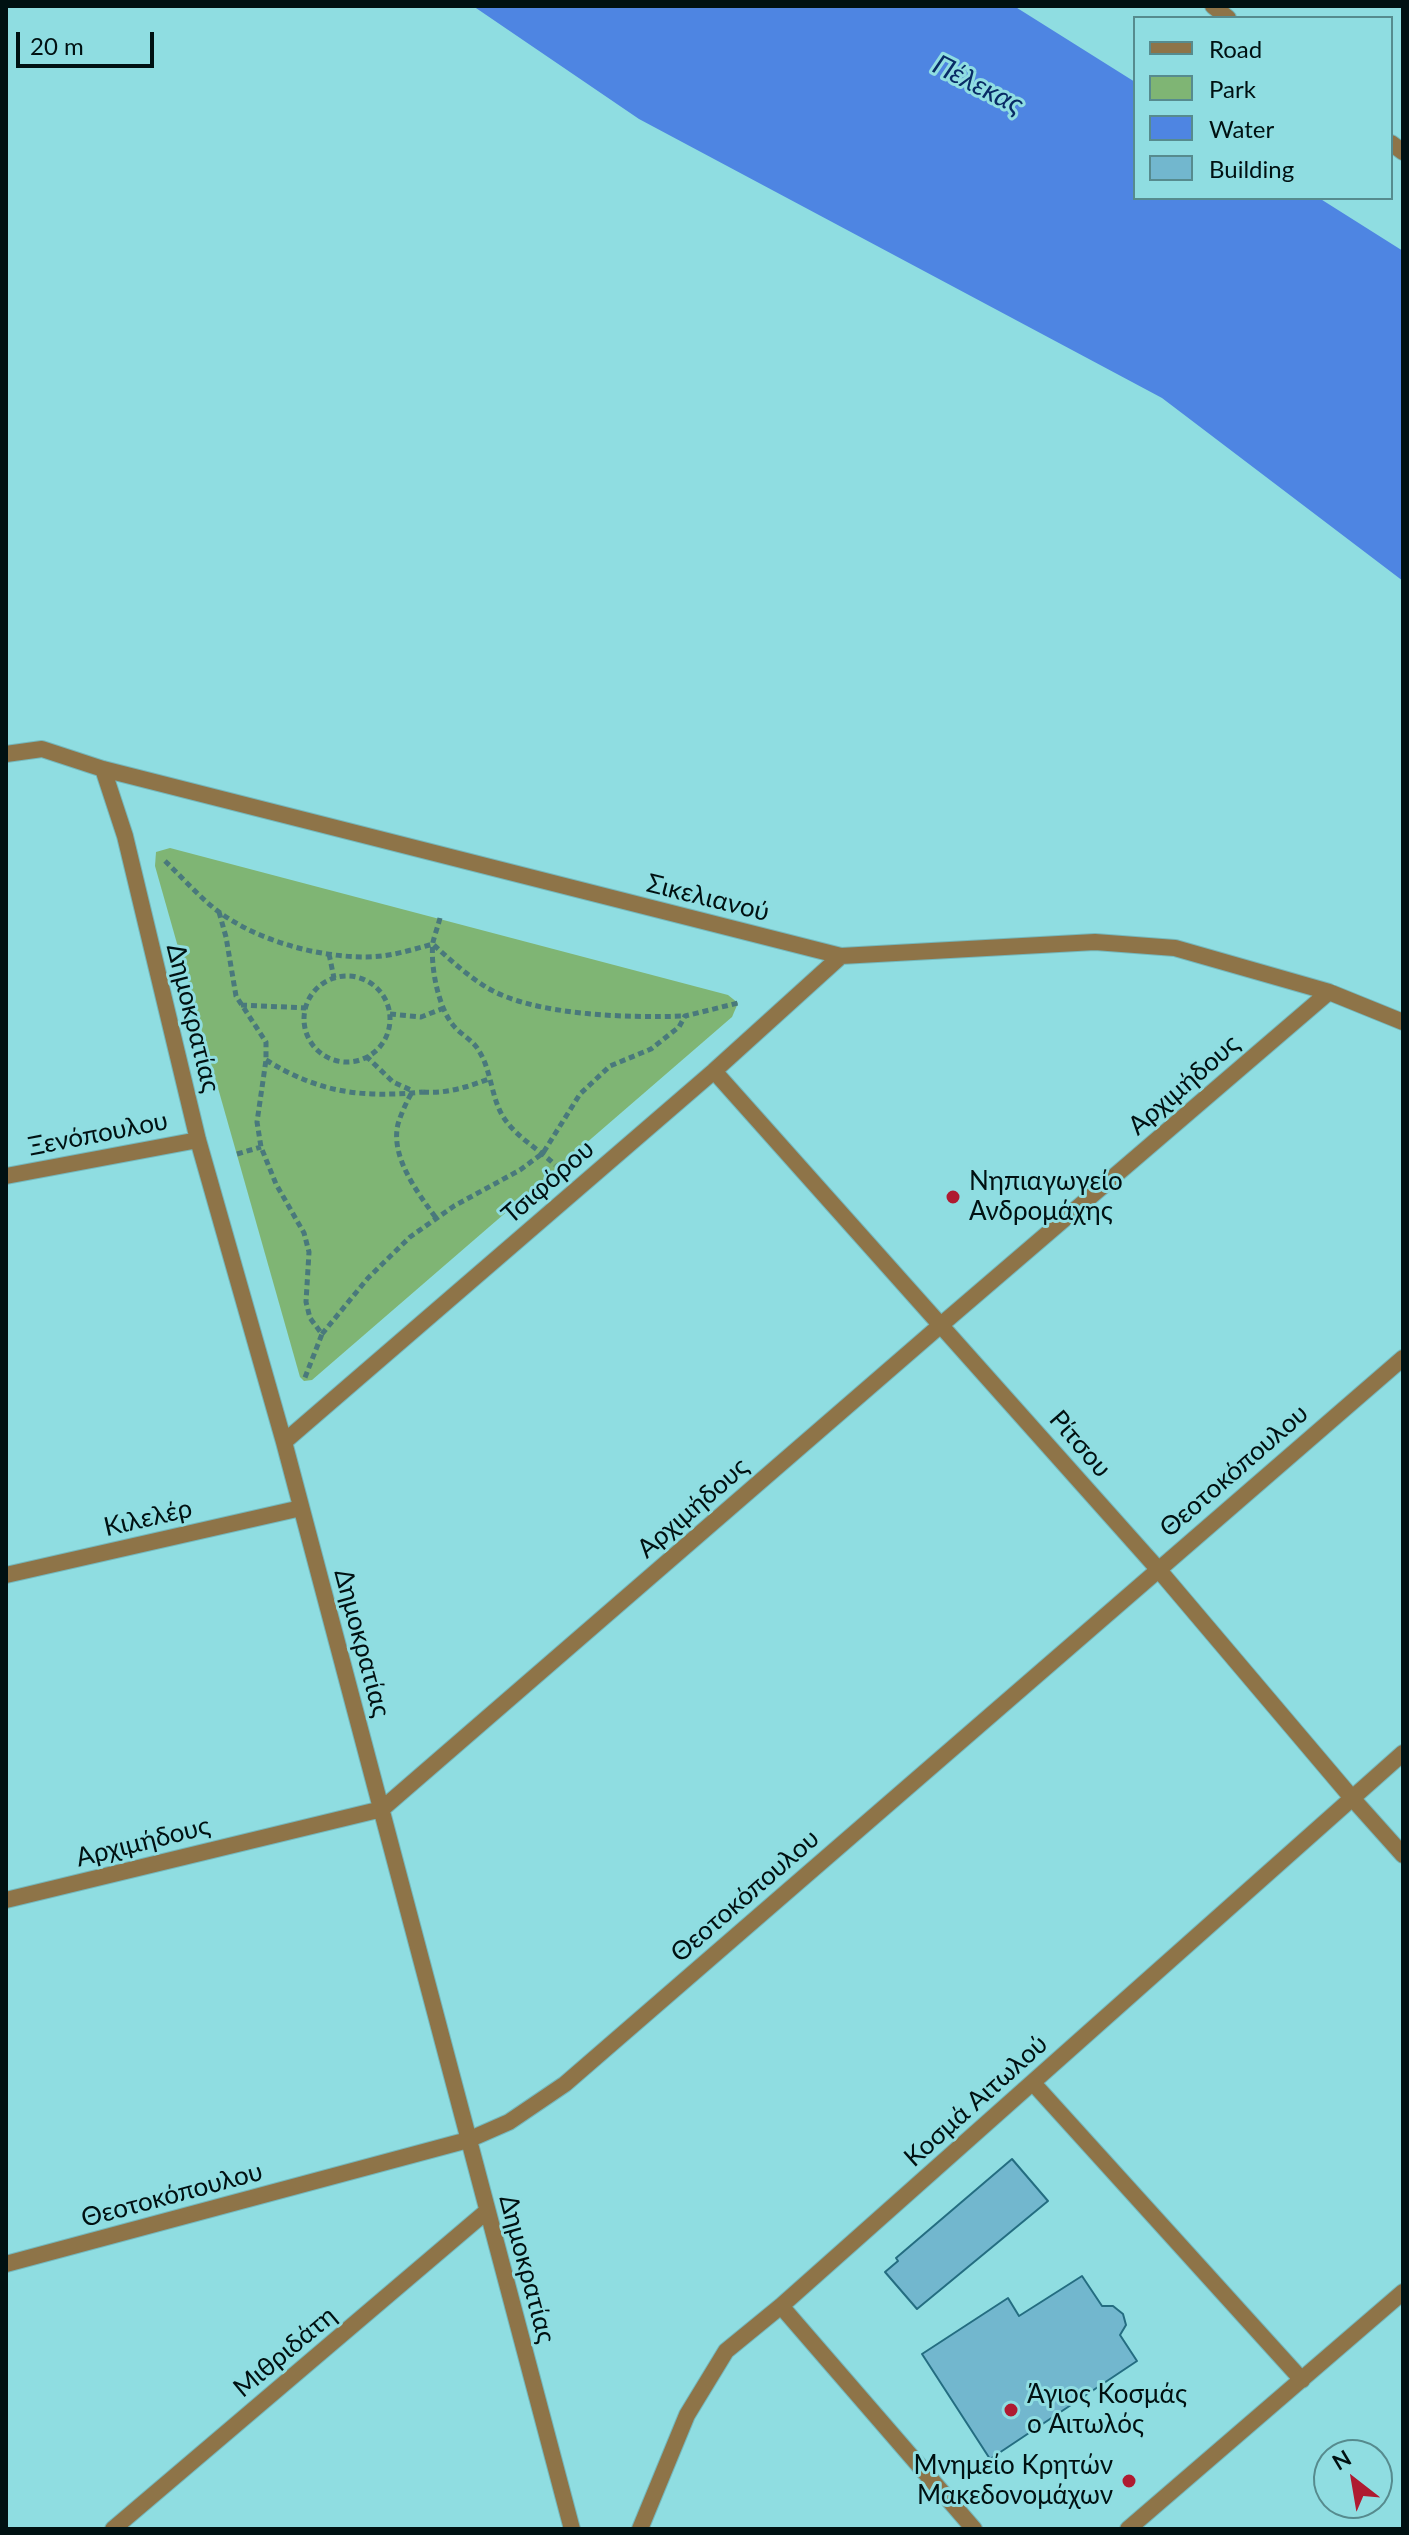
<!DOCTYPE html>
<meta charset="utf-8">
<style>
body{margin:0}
#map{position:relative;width:1409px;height:2535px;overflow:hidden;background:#8fdde1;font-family:Lato,sans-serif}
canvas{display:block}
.frame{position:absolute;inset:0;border:8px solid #001112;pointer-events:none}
.legend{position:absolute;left:1133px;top:16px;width:260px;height:184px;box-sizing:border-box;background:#8fdde1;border:2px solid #568b8e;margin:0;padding:10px 14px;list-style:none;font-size:24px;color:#001112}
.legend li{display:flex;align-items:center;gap:16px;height:40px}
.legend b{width:40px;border:2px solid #568b8e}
.north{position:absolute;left:1313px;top:2439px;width:80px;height:80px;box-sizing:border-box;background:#8fdde1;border:2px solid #568b8e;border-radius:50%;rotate:329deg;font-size:22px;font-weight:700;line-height:32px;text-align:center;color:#001112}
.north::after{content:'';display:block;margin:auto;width:28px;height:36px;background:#af1b31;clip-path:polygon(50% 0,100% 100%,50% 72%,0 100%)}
.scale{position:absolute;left:16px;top:32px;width:138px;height:36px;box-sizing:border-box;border:4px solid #001112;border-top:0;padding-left:10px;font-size:24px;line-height:28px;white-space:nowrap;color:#001112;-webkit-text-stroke:6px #8fdde1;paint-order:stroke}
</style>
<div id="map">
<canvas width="1409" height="2535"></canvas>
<div class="frame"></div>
<ul class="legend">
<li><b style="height:10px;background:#8e7448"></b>Road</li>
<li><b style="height:22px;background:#7fb574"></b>Park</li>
<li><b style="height:22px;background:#4e85e2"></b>Water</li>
<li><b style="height:22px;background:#72b7ce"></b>Building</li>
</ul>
<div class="north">N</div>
<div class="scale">20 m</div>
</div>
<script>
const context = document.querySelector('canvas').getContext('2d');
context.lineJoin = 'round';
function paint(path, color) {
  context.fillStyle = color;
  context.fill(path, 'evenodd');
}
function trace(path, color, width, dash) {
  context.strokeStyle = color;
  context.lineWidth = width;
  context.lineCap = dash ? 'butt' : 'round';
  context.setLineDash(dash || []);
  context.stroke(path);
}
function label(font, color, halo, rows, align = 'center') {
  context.font = font + ' Lato,sans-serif';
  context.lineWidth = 6;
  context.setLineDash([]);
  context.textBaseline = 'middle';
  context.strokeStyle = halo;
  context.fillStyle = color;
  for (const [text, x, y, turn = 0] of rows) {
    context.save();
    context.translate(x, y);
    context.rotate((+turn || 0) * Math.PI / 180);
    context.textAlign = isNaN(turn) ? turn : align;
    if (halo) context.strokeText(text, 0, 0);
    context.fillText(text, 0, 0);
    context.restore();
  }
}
paint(new Path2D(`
 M170,848L728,995L738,1003L732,1017L312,1380L304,1381L300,1377L155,866L156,852Z`), '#7fb574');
paint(new Path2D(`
 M473,6H1014L1135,82V198H1319L1403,251V581L1162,398L639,119Z`), '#4e85e2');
const building = new Path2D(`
 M1012,2159L1048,2201L917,2309L885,2272L898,2261L896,2258Z
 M1082,2276L1102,2306H1113L1123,2314L1126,2325L1120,2335L1137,2361L990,2459L922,2354L1008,2298L1019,2316Z`);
paint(building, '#72b7ce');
trace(building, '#246d81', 2);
const street = new Path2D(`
 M1213,6L1228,18
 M1391,143L1403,152
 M6,754L42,749L103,769L841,956L1095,942L1175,948L1329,992L1403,1022
 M103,769L125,836L198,1140L284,1442L572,2529
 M714,1071L1158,1569L1352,1798L1403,1855
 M6,1176L198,1140
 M284,1442L714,1071L841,956
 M6,1575L301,1508
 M6,1900L382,1809L942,1324L1329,992
 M1033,2083L1302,2380
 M6,2264L468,2140L509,2122L565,2084L1403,1358
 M781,2306L974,2529
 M113,2529L487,2211
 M640,2529L687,2415L726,2351L781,2306L1403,1753
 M1128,2529L1403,2292`);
trace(street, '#75b8bc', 18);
trace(new Path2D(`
 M165,861C183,878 200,898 219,912C259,941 317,957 366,957C389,957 411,950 433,944
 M219,912L226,937L236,996L266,1042V1060L257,1122L261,1147L276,1184L304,1233L309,1252L306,1302L310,1318L322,1334L304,1380
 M440,918C438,926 435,934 433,942C430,965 438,1007 453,1025C461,1035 473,1040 479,1051C491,1070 491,1095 502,1115C515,1137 538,1148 555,1165
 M434,945C450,960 467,975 486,987C533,1016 630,1018 684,1016
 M329,954L334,978
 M304 1019a43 43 0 1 1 86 0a43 43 0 1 1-86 0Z
 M241,1005L306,1008
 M390,1014L421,1017L444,1008
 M366,1056L393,1082L413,1091
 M266,1060C320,1093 361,1098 423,1092
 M423,1092C446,1094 467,1087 489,1079
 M411,1094C406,1103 401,1114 398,1124C390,1157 418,1193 436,1218
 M237,1154L261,1147
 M322,1334L368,1278L410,1237L454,1206L520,1170L543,1153L580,1094L610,1066L651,1049L679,1027L685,1016L738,1003`), '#49797c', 5, [6, 4]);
trace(street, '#8e7448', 16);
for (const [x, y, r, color] of [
 [953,1197,8,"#af1b31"],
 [1011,2410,8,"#af1b31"],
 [1129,2481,8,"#af1b31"]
]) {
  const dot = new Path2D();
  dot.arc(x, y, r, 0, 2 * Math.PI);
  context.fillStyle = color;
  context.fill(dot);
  trace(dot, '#8fdde1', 3);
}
label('26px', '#001112', '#8fdde1', [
 ["Σικελιανού",708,898,14],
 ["Δημοκρατίας",193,1018,76],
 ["Αρχιμήδους",1184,1085,-41],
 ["Ξενόπουλου",98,1134,-11],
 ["Τσιφόρου",548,1182,-41],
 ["Ρίτσου",1080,1444,49],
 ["Θεοτοκόπουλου",1234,1471,-41],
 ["Αρχιμήδους",693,1508,-41],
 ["Κιλελέρ",148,1518,-13],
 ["Δημοκρατίας",362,1643,75],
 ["Αρχιμήδους",143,1842,-14],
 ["Θεοτοκόπουλου",745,1896,-41],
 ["Κοσμά Αιτωλού",976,2101,-42],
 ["Θεοτοκόπουλου",172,2195,-15],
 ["Δημοκρατίας",527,2269,75],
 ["Μιθριδάτη",285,2352,-40]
]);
label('26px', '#001112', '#8fdde1', [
 ["Νηπιαγωγείο",969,1182],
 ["Ανδρομάχης",969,1212],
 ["Άγιος Κοσμάς",1027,2395],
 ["ο Αιτωλός",1027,2425],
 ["Μνημείο Κρητών",1113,2466,"right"],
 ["Μακεδονομάχων",1113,2496,"right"]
], 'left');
label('italic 28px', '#082b65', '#8fdde1', [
 ["Πέλεκας",978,85,27]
]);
</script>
